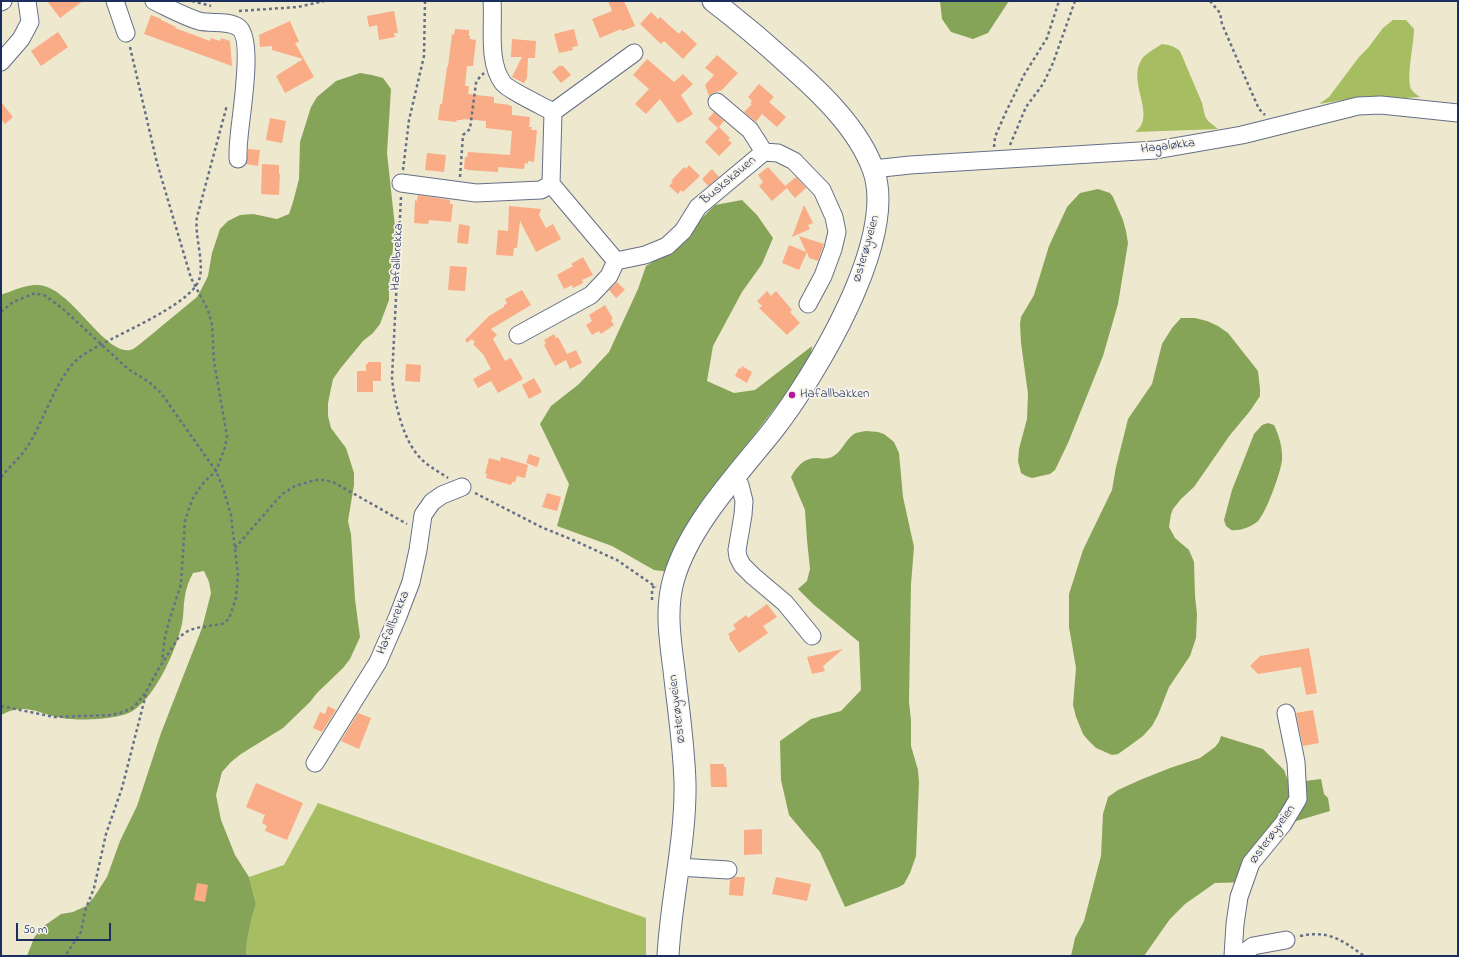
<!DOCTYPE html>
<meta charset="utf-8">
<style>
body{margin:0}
#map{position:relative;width:1459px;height:957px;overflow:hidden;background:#eee8cf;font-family:"Indie Flower",sans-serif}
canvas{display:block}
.frame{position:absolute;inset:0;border:2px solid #1b2f5e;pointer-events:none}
.scale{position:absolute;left:16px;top:923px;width:95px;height:18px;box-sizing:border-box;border:2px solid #1b2f5e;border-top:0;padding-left:5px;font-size:12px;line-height:14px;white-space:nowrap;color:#1b2f5e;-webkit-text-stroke:3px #f7f3e8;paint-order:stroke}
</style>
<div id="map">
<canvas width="1459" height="957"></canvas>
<div class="frame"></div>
<div class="scale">50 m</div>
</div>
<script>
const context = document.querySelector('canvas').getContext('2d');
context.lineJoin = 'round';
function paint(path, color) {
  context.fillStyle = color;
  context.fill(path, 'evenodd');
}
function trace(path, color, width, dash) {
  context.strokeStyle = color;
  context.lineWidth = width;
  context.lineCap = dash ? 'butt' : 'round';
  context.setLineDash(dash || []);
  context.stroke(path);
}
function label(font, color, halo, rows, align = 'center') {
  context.font = font + ' "Indie Flower",sans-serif';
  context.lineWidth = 3.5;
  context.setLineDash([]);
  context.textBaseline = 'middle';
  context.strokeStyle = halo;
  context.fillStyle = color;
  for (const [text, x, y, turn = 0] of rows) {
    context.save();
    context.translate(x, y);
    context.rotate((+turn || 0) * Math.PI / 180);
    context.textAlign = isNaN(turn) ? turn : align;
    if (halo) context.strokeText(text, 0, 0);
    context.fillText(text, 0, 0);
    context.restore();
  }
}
paint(new Path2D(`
 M1393,20H1406L1414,29C1414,44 1406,76 1411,89C1413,92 1417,95 1420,97L1405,98L1368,96L1319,104L1329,97L1359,57L1368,48L1383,28Z
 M1162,44C1169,45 1174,46 1180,51L1202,103L1205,116L1208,121L1218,129L1135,132C1158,116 1126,82 1142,59C1146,53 1156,48 1162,44Z
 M318,803L646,918V956H246L247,941L252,917L256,904L249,877L284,865Z`), '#a7bd61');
paint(new Path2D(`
 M940,1H1009L988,33L973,39L951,32L942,19Z
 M360,73L372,75L383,78L391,89L387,153L395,227L389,287V300L380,324L373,333L363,341L340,369L333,379L328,403V416L331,428L346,448L354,473V485L348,521L351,534L355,599L360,637L350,659L343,668L317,693L310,702L283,728L241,754L231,762L222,772L216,795L221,820L235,855L249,877L256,904L252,917L247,941L246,956H27L34,938L41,928L61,914L73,912L86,906L94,897L107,877L120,841L137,806L161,733L202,628L211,593L209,582L204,571L193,573C189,581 186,588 185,596C183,605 184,615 182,624C176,650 157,694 134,710C120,720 79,721 62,718C38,714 26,702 1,715V296L3,294C15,290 26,284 39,285C72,288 103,354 130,350C133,350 137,346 140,344L197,297L203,286L208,276L212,253L220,229L228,221L240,215L253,214L277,219L289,214L293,202L299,179L300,142L311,107L317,97L336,81Z
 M1098,189L1110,193L1113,197L1123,220L1126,231L1128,243L1118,304L1103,356L1068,443L1055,470L1050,474L1032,478L1026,476L1021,473L1018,461L1019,449L1027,419L1028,394L1021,343L1020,324L1021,317L1034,295L1049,246L1067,207L1080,193Z
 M742,200L757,215L773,238L762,264L742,292L713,346L707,381L734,393L755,390L812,346L810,366L781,400L723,475L680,536L670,572L654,570L612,546L557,526L569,484L540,424L551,406L579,384L609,352L638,289L646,266L666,254L715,205Z
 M1181,318H1195L1207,321L1218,326L1228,333L1258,371L1260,389V396L1250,411L1230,435L1194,487L1181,499L1173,509L1171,514L1169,527L1175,538L1189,550L1194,562L1195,596L1197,614L1196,638L1190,656L1169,687L1158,715L1152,726L1143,736L1128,747L1118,754L1112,755L1096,748L1087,739L1083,734L1076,717L1073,705L1076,668L1069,627V594L1083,550L1112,490L1116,467L1128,419L1152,384L1162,344L1172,328Z
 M1268,423L1274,425C1279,435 1283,449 1282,460C1281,472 1265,516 1257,522C1249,528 1239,531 1231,530L1226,526L1224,520L1232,490L1254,434L1262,425Z
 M866,431L878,432L884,434L894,442L899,453L903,497L914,547L911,584L909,702L911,720V746L918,770L919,782L916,856L910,873L904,884L899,887L845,907L820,852L789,815L781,780L780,741L811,719L841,711L861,690L859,642L814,605L798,589L807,581L810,569L807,540L805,510L791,477C797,466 804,458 817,458C823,459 827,459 832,457C842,452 845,440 854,434C857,432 862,432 866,431Z
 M1221,736L1263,749L1284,770L1289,783L1321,779L1324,794L1328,798L1330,811L1293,822L1263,861L1251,882L1215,883L1185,904L1170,919L1144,956H1071L1075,938L1084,921L1101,856L1103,814L1108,797L1118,790L1140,780L1170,768L1200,758L1215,747L1219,742Z`), '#85a457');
paint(new Path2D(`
 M47,1H83L60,18Z
 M608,1H624L635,26L622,31L621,29L600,38L592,19L612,11Z
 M394,11L398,33H394L395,37L379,40L377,25L369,27L367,16Z
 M651,12L658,19L660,17L679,34L682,30L697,44L683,59L664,41L661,44L640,24Z
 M151,15L161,19V20L176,27L175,28L210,41L211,38L220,41L221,38L230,41L232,66L144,34Z
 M290,21L299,42L295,43L314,77L285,93L276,76L303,59L272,50V46L260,47L259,35Z
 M455,29L469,30V36H470V39L476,40L473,66H467L465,86H469L468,94L494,97V103L510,105V106H512V115L530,117L529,127H532L531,130H537L534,162L528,161V164L525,163L524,169L498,167V172L467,170V169H464L465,157H467L468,152L510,155L512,131L486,128V121L463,119L462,120H457L456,122L438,120L440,104H442L447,67H448L452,34L454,35Z
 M574,29L578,46L572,47L573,50L559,53L554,34Z
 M58,32L68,47L41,66L31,51Z
 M512,39L536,41L535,58H528L527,78L524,83L512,77L522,57H511Z
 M717,55L738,73L722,90L713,93L709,96L705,85L714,75L705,68Z
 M647,59L674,82L683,74L693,84L681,95L693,114L682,121L678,123L676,121L660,99L646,114L635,104L649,89L633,75Z
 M559,66H563L571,75L561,83L552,72Z
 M759,84L774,97L769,102L786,117L777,127L762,114L756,122L744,112L752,104L750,103L752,101L748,97Z
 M1,102L13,117L5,124L1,119Z
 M714,112L724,121L718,128L708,119Z
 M270,118L286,121L282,143L266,140Z
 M719,127L730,138L728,140L732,143L719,156L705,142Z
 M248,149L260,150L258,166L246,164Z
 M427,153L446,155L444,172L425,170Z
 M262,164L279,165V174H280L279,195L261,194Z
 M689,165L700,176L683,192L681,190L678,194L669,186L673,182L671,181L684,167L686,169Z
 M768,167L787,188L772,201L759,186L763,182L758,175Z
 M712,169L719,177L708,186L702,179Z
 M796,177L806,188L795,198L785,186Z
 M418,195L450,200V204H453L451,222L429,220L428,224L414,223L415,200L417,201Z
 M804,205L813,223L808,225L810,229L792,237Z
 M509,206L541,209L539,215L546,228L553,224L561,239L536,252L520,221L517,248H514L513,256L496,255L498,230L508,231Z
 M459,224L470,226L468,244L457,243Z
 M799,236L824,244L818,261L809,258L807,252L799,270L782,263L789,245L806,252Z
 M583,257L593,275L582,280L583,283L573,288L572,285L564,289L557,275L573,266L571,264Z
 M450,266L467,267L465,291L448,290Z
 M617,282L625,290L616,298L609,290Z
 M522,290L531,305L491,329L497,335L493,339L505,361L511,358L523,379L498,393L491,381L478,388L473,379L491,369L483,354L473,344L475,342L472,339L467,343L465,340L489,316L504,307V305L507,304L505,299Z
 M767,291L771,296L776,291L792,310L790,312L800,323L787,335L759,308L762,306L757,301Z
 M605,305L613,319L611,320L614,325L601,334L599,331L592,335L586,325L592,321L589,315Z
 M554,334L556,338L558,337L567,354L576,350L582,363L570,369L566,360L555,366L544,345L546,344L544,340Z
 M368,362H381V381H373V392H357V371H366V364H368Z
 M406,364L421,365L420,382L405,381Z
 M742,366L752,372L747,383L735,376L739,368L741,369Z
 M534,378L542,392L529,399L522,385Z
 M529,454L540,458L537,467L526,463Z
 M501,457L528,465L525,478L517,476L515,482H512L511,485L486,478L487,474H485L489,458L500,461Z
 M547,493L561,497L557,511L542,507Z
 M767,604L777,617L763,626L768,633L739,653L729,638L730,637L728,634L736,629L733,625L746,615L748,618Z
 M1309,648L1317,693L1306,695L1301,667L1258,674L1250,666L1260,656Z
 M843,649L823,666L825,671L812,674L807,657Z
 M328,706L336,710L322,732L313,728L320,712L325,714Z
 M1313,710L1319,743L1303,746L1296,713Z
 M358,713L371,718L359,749L341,741Z
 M710,764H724V767H726L727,787H711Z
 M256,783L303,803L287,840L265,831L267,826L262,823L265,815L246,807Z
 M762,829V854L744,855V830Z
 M735,877H745L743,896L729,895L730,880Z
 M776,877L811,884L807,901L772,894Z
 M197,883L208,885L205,902L194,900Z`), '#f9ac85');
const minor = new Path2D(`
 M115,1L126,33
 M154,1C169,8 183,16 199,21C211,24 227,20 238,27C255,38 240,119 239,138C238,145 238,152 238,159
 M1,2L3,1
 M1,62L21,39L30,22L27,1
 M717,102L750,130L764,152
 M553,112L634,53
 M873,169L910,165L1156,150L1242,135L1358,106L1381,105L1458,113
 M401,183L476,193L541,190L551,184L553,112C544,107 507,89 503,83C487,62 494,25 492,1
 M551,184L616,261L645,255L667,246L683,231L698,207L764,152L778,153L794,161L822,190L834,217L837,232L833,249L823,276L808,304
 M518,335L591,295L609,276L616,261
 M734,479L740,485L744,501L743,515L737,550L738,557L742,565L753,576L785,603L812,636
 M315,763L378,662L398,616L411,582L418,550L423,515L432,502L442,495L462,487
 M678,867L728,870
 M1233,956L1235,924L1239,897L1251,863L1283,824L1298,799L1296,762L1286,713
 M1240,956L1253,946L1286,940`);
const major = new Path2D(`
 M668,956C671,898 686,841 685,783C684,745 678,707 674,670C670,639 665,608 674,578C690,524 738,474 773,430C815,376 899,238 873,169C858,128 820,92 788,64C764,42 739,21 713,1`);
trace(minor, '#657086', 19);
trace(major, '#657086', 23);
trace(new Path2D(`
 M192,1L211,6
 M1210,1L1220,13L1222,24L1251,91L1259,109L1265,115
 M239,11L298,7L324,1
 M130,47L157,163L191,278L208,310L212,325L214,361L227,436L225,447L216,471L204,482L194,496L189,508L185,521L181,584L169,621L165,637L162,661
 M1010,145L1026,107L1043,84L1053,63L1075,1
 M994,147L995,137L1005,114L1024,75L1047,38L1059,1
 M403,170L409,120L424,56L425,1
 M460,177L463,135L470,129L476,83L479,78L484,73
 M401,197L392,378C394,400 402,435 416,453C424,464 436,470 448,478
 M1,312L13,302L35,293L46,296L63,309L128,369L149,382L161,393L216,471L223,488L231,515L238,575L236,598L229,619L222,624L196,628L188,631L179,637L159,668L147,690L122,788L106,834L94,888L85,911L81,932L65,956
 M1,477C9,467 20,458 27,447C45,421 57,372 83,355C109,337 189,307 199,280C205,264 194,235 197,217L227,105
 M475,493L541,527L573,540L617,560L656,587
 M235,548L282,494L295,486L315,480H325L335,483L407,524
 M652,600V589L654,586
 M1,706L54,717L112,715L123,712L134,707L146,692
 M1300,936C1329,930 1342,940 1364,956`), '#657086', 2.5, [3, 3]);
trace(minor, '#fff', 17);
trace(major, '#fff', 21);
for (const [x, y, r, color] of [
 [792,395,4,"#b5179e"]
]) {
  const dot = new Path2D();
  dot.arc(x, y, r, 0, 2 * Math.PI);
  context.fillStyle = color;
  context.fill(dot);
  trace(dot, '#f7f3e8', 1.5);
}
label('13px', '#1b2f5e', '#f7f3e8', [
 ["Hagaløkka",1168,147,-7],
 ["Buskskauen",729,181,-40],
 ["Østerøyveien",867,249,-74],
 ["Hafallbrekka",398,257,-87],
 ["Hafallbrekka",394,623,-68],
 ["Østerøyveien",678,709,-97],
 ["Østerøyveien",1273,835,-54]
]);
label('13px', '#1b2f5e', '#f7f3e8', [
 ["Hafallbakken",800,395]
], 'left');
</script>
